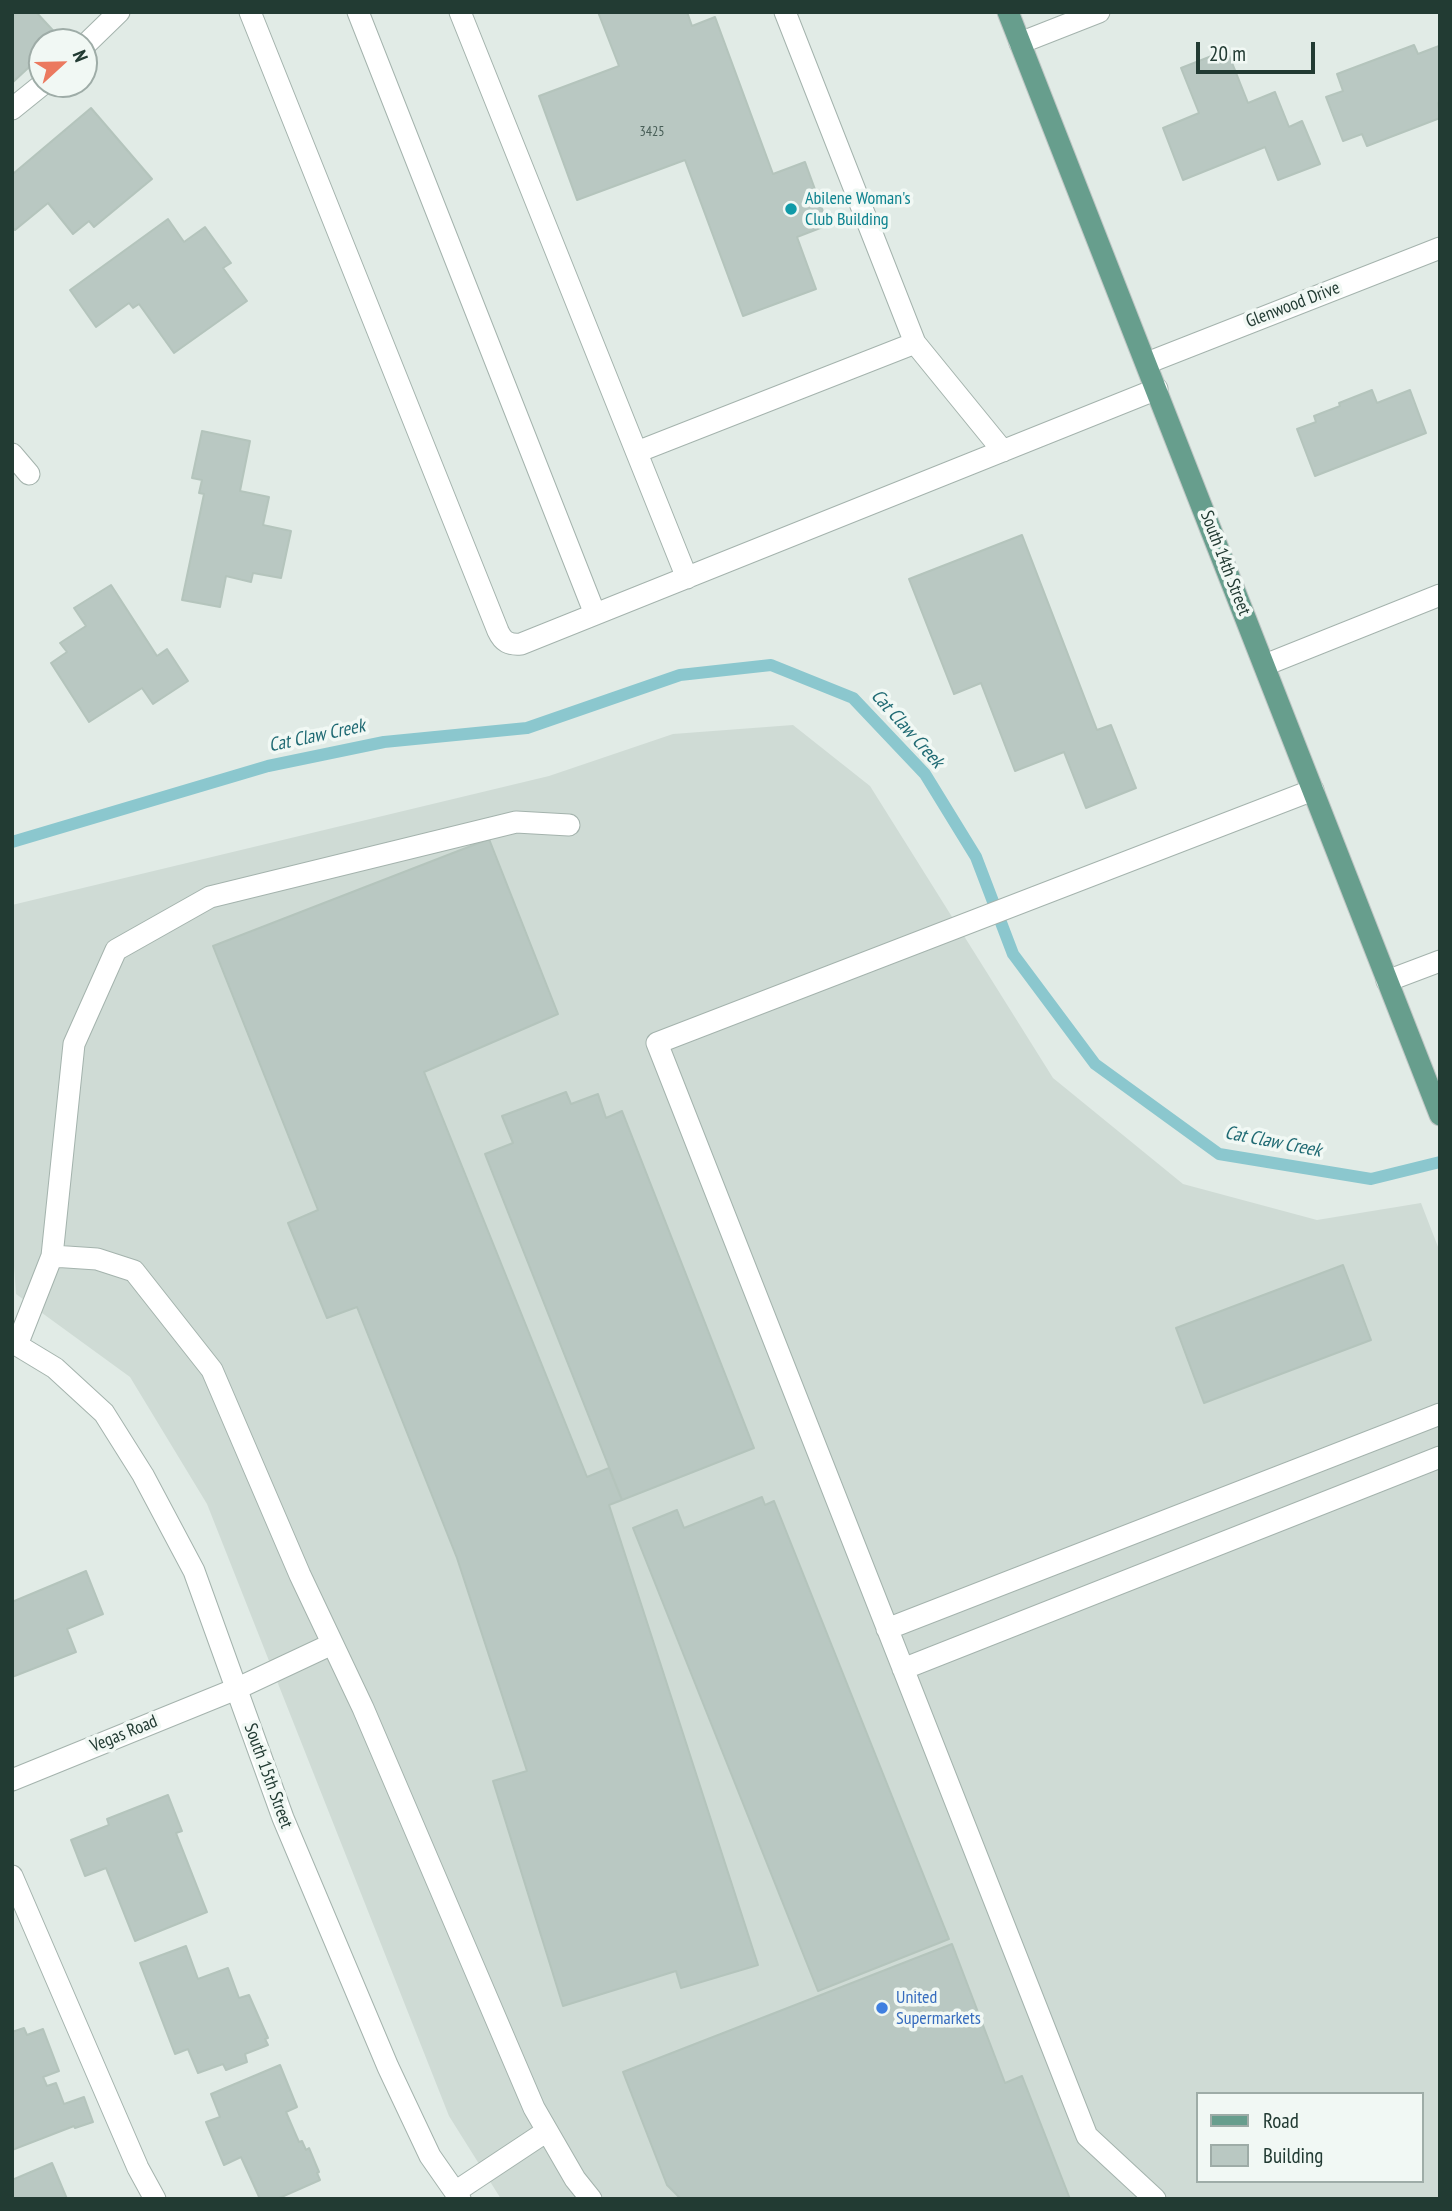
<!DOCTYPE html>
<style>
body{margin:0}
#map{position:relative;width:1452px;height:2211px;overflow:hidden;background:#e1ebe6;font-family:"PT Sans Narrow",sans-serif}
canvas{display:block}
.frame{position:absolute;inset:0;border:14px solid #223b33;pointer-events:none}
.legend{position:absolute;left:1196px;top:2092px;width:228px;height:91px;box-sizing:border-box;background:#f1f8f4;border:2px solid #9eaca7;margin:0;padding:9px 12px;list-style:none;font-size:21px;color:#223b33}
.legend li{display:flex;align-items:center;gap:14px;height:35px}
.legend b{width:35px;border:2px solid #9eaca7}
.north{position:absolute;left:28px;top:28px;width:70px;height:70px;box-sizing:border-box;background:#f1f8f4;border:2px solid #9eaca7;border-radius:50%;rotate:68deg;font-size:19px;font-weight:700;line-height:28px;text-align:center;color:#223b33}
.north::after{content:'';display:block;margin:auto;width:24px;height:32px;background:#eb795f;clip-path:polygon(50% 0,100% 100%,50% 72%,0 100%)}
.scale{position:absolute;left:1196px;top:42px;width:119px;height:32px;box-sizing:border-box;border:4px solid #223b33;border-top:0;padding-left:9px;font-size:21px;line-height:24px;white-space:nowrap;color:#223b33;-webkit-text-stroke:5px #f1f8f4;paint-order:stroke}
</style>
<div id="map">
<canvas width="1452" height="2211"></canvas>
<div class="frame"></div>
<ul class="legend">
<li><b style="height:9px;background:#679e8d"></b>Road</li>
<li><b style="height:19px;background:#b9c8c2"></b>Building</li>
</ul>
<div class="north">N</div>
<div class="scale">20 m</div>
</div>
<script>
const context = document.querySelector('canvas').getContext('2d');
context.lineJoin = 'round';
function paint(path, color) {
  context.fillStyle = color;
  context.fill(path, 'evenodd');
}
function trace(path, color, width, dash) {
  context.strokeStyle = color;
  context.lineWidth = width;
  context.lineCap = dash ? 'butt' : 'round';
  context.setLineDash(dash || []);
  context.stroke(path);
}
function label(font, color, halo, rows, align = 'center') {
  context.font = font + ' "PT Sans Narrow",sans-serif';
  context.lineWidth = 7;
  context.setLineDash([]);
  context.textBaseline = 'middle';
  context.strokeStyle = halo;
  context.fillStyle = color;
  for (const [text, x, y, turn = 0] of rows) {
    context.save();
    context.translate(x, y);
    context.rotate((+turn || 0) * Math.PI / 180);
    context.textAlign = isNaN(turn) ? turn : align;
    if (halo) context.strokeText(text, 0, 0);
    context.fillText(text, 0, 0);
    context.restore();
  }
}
paint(new Path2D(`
 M793,725L870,786L1053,1078L1183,1184L1317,1220L1421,1203L1440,1252V2199H501L449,2116L207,1504L130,1377L16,1294L12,1238V905L549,776L673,734ZM1198,2094H1422V2181H1198Z`), '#cfdbd5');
trace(new Path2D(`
 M12,842L268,766L384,742L527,728L680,675L771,665L853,698L925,774L976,857L1013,954L1095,1064L1219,1154L1371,1179L1440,1162`), '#8bc7ce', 12);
const building = new Path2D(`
 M12,12H36L60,38L56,42H42V55L12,83Z
 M598,12H687L692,26L715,17L773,174L805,162L828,225L797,237L816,289L743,316L685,160L577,200L539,96L619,66Z
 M1414,45L1418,54L1439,46L1440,48V102L1438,103L1440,118L1367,146L1362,134L1343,141L1326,97L1343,91L1337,74Z
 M1227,50L1248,103L1275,92L1289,127L1302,121L1320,164L1278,180L1265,147L1183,180L1163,128L1199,113L1181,68Z
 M91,108L152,179L94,227L89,221L73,234L48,203L15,230L12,227V172L14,173Z
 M168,219L184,242L205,227L231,263L223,268L247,301L174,353L139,304L133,308L129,303L96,327L70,290Z
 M1372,390L1377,403L1410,390L1426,433L1315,476L1297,429L1316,422L1314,416L1340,406L1339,403Z
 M202,431L250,441L240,491L269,497L263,525L291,531L281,578L253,573L251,582L226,576L220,607L182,600L204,494L199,493L202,480L192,478Z
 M1022,535L1097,730L1111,725L1136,788L1086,808L1064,752L1015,771L981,683L954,694L909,579Z
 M111,585L157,656L167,649L188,681L153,704L142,688L89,722L51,663L67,652L60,643L86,626L74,608Z
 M489,839L558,1014L424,1072L587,1477L609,1468L622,1500L609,1505L758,1965L681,1988L676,1971L563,2006L493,1781L527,1771L457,1558L357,1307L327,1318L288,1223L318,1210L213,946Z
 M566,1092L571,1104L598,1094L606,1118L622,1111L754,1448L622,1500L485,1154L513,1143L502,1116Z
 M1343,1265L1371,1340L1204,1403L1176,1328Z
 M762,1497L765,1505L774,1501L949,1939L818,1991L633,1528L677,1510L684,1528Z
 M86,1571L103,1614L67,1629L76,1652L12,1677V1602Z
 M168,1795L182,1831L176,1833L207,1912L135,1941L106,1868L85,1876L71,1840L109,1825L107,1819Z
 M952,1944L1005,2083L1022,2076L1070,2199H681L667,2185L623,2072Z
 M186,1946L198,1979L228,1968L239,1998L249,1995L268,2038L265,2039L268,2045L245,2054L247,2062L226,2070L223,2064L198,2073L188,2049L175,2054L140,1963Z
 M24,2028L27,2035L43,2029L59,2071L43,2077L47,2086L56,2083L64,2104L84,2097L93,2122L75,2128L74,2126L12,2150V2032Z
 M280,2065L297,2107L286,2112L299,2142L302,2141L306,2150L309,2148L319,2172L317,2173L320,2180L277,2199H260L241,2157L224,2165L206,2122L220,2117L211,2094Z
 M52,2163L67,2199H12V2180Z`);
paint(building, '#b9c8c2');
trace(building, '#b4c4bc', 2);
const minor = new Path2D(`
 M250,12L498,631C503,642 509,645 521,644L1157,389
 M358,12L595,614
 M460,12L687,578
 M1020,43L1099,12
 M84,46L119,12
 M12,109L43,84
 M915,343L1003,451
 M1147,363L1440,248
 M637,452L915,343L785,12
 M12,454L29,474
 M1265,665L1440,595
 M1387,981L1440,961
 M52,1256L74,1044L116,950L210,897L516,822L569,825
 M12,1342L55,1368L104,1413L143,1475L194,1571L283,1818L388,2067L430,2156L460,2199
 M17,1345L52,1256L97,1259L134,1271L212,1370L300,1575L363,1708L534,2108L575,2179L591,2199
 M887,1629L1440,1414
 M903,1669L1440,1457
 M12,1780L236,1689L332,1644
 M12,1876L138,2168L155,2199
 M455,2192L547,2131
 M1155,2199L1087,2136L657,1043L1313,790`);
const major = new Path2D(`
 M1008,12L1440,1115`);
trace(minor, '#a4b3ad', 23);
trace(major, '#c1c8c6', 23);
trace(minor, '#fff', 21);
trace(major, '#679e8d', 21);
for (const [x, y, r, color] of [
 [791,209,7,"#0f9aa8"],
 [882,2008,7,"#3f7fe0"]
]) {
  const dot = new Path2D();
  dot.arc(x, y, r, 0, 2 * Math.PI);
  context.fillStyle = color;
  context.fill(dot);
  trace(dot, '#f1f8f4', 2.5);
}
label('14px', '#485e57', null, [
 ["3425",652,132]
]);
label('18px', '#0d838f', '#f1f8f4', [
 ["Abilene Woman's",805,199],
 ["Club Building",805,220]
], 'left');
label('18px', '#223b33', '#f1f8f4', [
 ["Glenwood Drive",1293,305,-21],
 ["South 14th Street",1225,563,69],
 ["Vegas Road",124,1734,-22],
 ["South 15th Street",268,1776,70]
]);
label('18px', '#366cbe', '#f1f8f4', [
 ["United",896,1998],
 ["Supermarkets",896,2019]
], 'left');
label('italic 19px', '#1f6a73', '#f1f8f4', [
 ["Cat Claw Creek",907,729,48],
 ["Cat Claw Creek",317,736,-12],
 ["Cat Claw Creek",1273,1142,11]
]);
</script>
